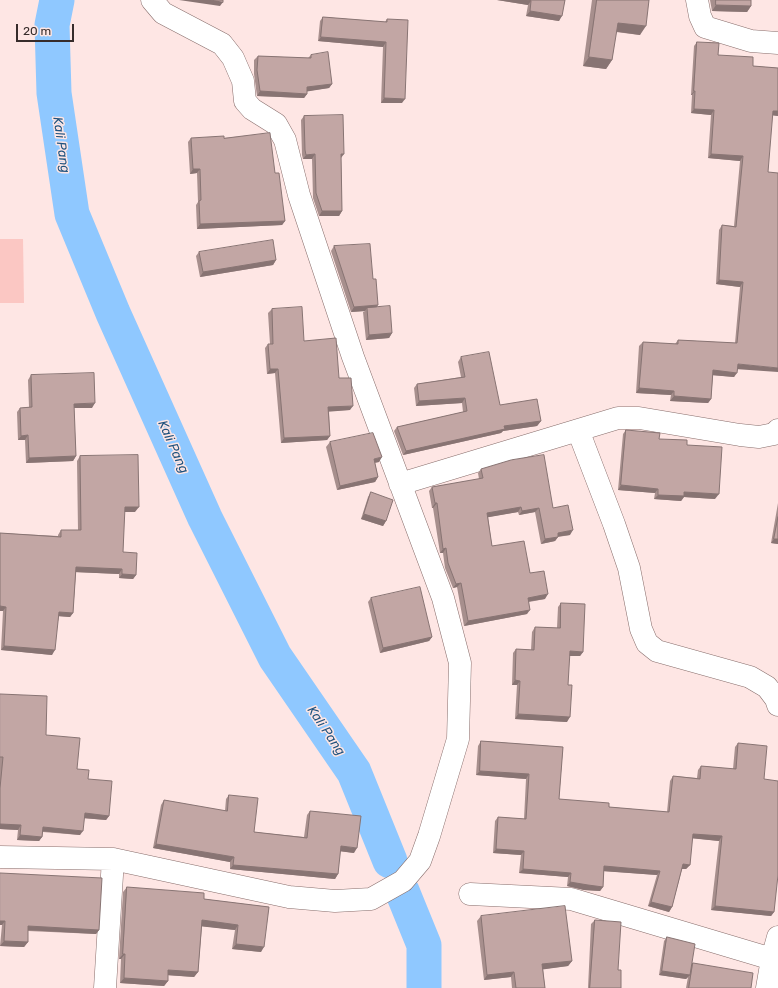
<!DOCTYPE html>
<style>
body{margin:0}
#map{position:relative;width:778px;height:988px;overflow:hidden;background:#fee6e4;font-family:Rubik,sans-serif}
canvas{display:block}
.scale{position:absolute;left:16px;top:24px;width:58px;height:18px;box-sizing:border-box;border:2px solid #372c2b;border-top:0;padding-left:5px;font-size:12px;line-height:14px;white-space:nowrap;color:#372c2b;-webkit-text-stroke:3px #fee6e4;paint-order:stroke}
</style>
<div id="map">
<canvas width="778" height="988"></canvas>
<div class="scale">20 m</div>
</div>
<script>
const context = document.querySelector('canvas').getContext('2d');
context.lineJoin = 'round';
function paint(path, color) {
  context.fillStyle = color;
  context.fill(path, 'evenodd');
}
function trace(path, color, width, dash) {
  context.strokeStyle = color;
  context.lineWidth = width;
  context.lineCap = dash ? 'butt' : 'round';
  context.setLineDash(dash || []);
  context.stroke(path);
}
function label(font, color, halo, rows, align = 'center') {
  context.font = font + ' Rubik,sans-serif';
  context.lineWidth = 3;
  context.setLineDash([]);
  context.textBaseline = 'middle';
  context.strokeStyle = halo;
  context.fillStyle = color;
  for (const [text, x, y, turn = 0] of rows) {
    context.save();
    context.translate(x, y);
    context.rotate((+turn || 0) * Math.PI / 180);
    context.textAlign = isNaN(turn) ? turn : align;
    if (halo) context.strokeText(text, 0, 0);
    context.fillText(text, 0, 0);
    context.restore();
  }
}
paint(new Path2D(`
 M0,239H23L24,303H0Z`), '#fbc7c3');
trace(new Path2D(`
 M57,0L52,25L54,93L72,214L113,313L205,518L275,657L354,772L390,861
 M402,891L424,945V988`), '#8fc8ff', 35);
const minor = new Path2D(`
 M697,0L700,16L705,27L751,41L778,43
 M578,430L614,524L629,568L641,629L647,643L657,651L750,677L767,687L776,699L778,705
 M400,484L618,418H639L740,435L759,437L774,434L778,430
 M0,857L113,859L289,897L335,901L371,899L403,881L420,861L429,836L458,739L460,663L443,598L353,357L299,195L285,140L276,124L252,109L245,101L243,81L233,58L222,44L163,13L152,0
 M470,894L571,899L772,959
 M105,988L113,859
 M767,988L772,959L778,937`);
trace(minor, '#886e6c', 23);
trace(minor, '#fff', 22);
paint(new Path2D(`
 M497,0H565L559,21L526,16L528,5Z
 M592,0H649L640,35L616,32L612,60L606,69L583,66Z
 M710,0H751V6L747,12L712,11Z
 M323,17L385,22L387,19L402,103H381L383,47L318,41L320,21Z
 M697,42L718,55L753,66L778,68V116L772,115L738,369L734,377L713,375L711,399L708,403L670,401L671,395L636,393L639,346L643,342L675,344L678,340L735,343L740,287L716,284L719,230L722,225L734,226L740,161L708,158L711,115L691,113L692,95H691L694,46Z
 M311,55L332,84L329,88L307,91V94L304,98L257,96L254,74V60L258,56L308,58Z
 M304,116L341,158L342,211L339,216H319L313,198L312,159H303L302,155L301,120Z
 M191,138H224L275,173L285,221L282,225L197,229L196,205L198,202L197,173L190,174L188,142Z
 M334,246L373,279L377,307L392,333L389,338L366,340L363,312L365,311L351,312L331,251Z
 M199,252L276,260L273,265L200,277L196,256Z
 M272,309L304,341L339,378L350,410L329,411L330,436L327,440L281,443L275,373L267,374L265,348L268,344H270L268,313Z
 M461,357L500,405L541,421L537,426L503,431L501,433L403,455L394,431L397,427L463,412L462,403L416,406L414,388L417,384L461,377L458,362Z
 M31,375L92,408H74L76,456L73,461L26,463L25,440H18L17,412L20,408L29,407L28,380Z
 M626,430L659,439L687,445L715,499L684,497L681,501L654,499L655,493L618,490L623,434Z
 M330,442L379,462L375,463L378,477L375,482L337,490L326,447Z
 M80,456L135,512H124L123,552L136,575L133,579L119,578V574L76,572L73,613L70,617L59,616L52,655L1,650L3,611H0V533L58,536V535L61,530H78L77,461Z
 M481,469L553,508L570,535L558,537L555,541L541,544L535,512L519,515L518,512L488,517L492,546L530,573L545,599L529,602L527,614L464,626L457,587L453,588L445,568L443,553H440L433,508H432L429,491L432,487L479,479L478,473Z
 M371,492L386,521L383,526L361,519L368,497Z
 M778,503V544L771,543Z
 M371,598L432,637L429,641L380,653L368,602Z
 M561,603L583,652L580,656H569L568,685L567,722L515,719L517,685H512L513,653L516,649L531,650L532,632L535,627L557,628L558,607Z
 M0,694L46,735L77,769L88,779L109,816L106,820L84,818L80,835L43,832L42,837L39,841L17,840L18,830L0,829Z
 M481,741L563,747L559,799L609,807L667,812L670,781L673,776L697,778L698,770L701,766L733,769L735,747L738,743L764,779L774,912L771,916L711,910L719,841L692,838L690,865L686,869H682L672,907L669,912L648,906L657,875L604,871L603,887L600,891L584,890L567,886L568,877L519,873L521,855L493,853L495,821L498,817L524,819L526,779L476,775L478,746Z
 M229,795L254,832L304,837L307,815L310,811L354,853L340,851L338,874L335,879L230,869V862L153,848L161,805L164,800L225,811L226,799Z
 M0,873L99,930L96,934L28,931V942L24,947L0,946L2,925H0Z
 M127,887L204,899L269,907L261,952L232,949L235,930L202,926L198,972L194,977L168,975V981L164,986L120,983L121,959H119L123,892Z
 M481,916L572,961L568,966L543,969L545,988H512L511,977L484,980L477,921Z
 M595,920L618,970L621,988H588L591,924Z
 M667,937L691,965L693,963L751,988H686L688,977L686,979L659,975L664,941Z`), '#a78f8d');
paint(new Path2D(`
 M179,0H211L223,2L220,6Z
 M497,0H526L531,1L528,5Z
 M716,5L751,6L747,12L712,11Z
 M530,11L562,16L559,21L526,16Z
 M618,23L646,26L640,35L612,31Z
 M321,37L386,42L383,47L318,41Z
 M589,57L612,60L606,69L583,66Z
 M332,84L329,88L304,92L307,87Z
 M260,91L307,94L304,98L257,96Z
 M694,91H695L692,95H691Z
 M384,98L405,99L402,103H381Z
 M694,109L714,110L711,115L691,113Z
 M773,111H778V116L770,115Z
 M315,154L312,159H303L306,155Z
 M341,154H344L341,158Z
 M711,154L743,156L740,161L708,158Z
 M193,169H200L197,173L190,174Z
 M322,211H342L339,216H319Z
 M285,221L282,225L197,229L200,224Z
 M276,260L273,265L200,277L203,272Z
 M719,280L743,282L740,287L716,284Z
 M378,305L375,310L367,308L365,311L351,312L354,307Z
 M392,333L389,338L366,340L369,335Z
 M738,364L778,368V372L735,369Z
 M270,369H278L275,373L267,374Z
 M713,370L737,373L734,377L710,375Z
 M639,388L674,391L671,395L636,393Z
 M674,396L711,399L708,403L670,401Z
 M465,398L462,403L416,406L419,401Z
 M95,403L92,408H70L74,404Z
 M353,406L350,410L325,412L328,407Z
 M541,421L537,426L503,431L501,433L403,455L406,451L504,426Z
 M28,435L25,440H18L21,436Z
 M330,436L327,440L281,443L284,438Z
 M76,456L73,461L26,463L29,458Z
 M382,457L379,462L371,463L374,459Z
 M378,477L375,482L337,490L340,486Z
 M621,485L658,489L655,493L618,490Z
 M684,492L719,494L715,499L684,497L681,501L654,499L658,495Z
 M435,503H437L433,508H432Z
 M125,507H139L135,512H121Z
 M521,507L518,512L484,518L487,513Z
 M539,508L535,512L519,515L522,511Z
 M364,514L386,521L383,526L361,519Z
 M573,530L570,535L554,537L558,533Z
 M558,537L555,541L541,544L545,539Z
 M774,539H778V544L771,543Z
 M446,548L443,553H440L443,549Z
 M76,567L122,569L119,574L73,572Z
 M122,574L136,575L133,579L119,578Z
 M461,583L457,587L453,588L456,584Z
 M548,594L545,599L525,602L528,598Z
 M0,606L6,607L3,611H0Z
 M530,610L527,614L464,626L468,621Z
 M59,612L73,613L70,617L56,616Z
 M432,637L429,641L380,653L383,648Z
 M4,646L55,650L52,655L1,650Z
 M570,651L583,652L580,656H566Z
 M515,680L520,681L517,685H512Z
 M518,714L570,717L567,722L515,719Z
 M480,771L529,774L526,779L476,775Z
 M85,813L109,816L106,820L82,818Z
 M0,824L21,825L18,830L0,829Z
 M43,827L83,831L80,835L40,831Z
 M693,834L722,836L719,841L689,838Z
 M20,835L42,837L39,841L17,840Z
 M156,844L234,857L230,862L153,848Z
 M341,846L357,848L354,853L338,851Z
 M496,849L524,851L521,855L493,853Z
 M683,864L690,865L686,869H680Z
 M233,865L338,874L335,879L230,869Z
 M604,866L660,871L657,875L601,871Z
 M523,869L571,873L568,877L519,873Z
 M570,882L603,887L600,891L584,890L567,886Z
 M651,902L672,907L669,912L648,906Z
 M715,906L774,912L771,916L711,910Z
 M202,920L238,925L235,930L198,926Z
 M0,921H5L2,925H0Z
 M28,926L99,930L96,934L25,930Z
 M4,941L28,942L24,947L0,946Z
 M236,944L264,947L261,952L232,949Z
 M123,954H125L121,959H119Z
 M572,961L568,966L539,970L542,964Z
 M168,970L198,972L194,977L165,975Z
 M662,971L690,975L686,979L659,975Z
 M514,972L511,977L484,980L487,975Z
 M124,978L168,981L164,986L120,983Z`), '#887473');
const building = new Path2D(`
 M211,0H223V2Z
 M526,0H565L562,16L530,11L531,1Z
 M597,0H649L646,26L618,23L612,60L589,57Z
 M716,0H751V6L716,5Z
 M323,17L387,22V19L408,20L405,99L384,98L386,42L321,37Z
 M697,42L719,43L718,55L753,57V66L778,68V111H773L768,172L778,173V368L738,364L737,373L713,370L711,399L674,396V391L639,388L643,342L678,344V340L737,343L743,282L719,280L722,225L736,227L743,156L711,154L714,110L694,109L695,91H694Z
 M328,52L332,84L307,87V94L260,91L257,70L258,56L311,58V55Z
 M343,115L344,154H341L342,211H322L316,193L315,154L306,155L305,150L304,116Z
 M270,133L275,173H279L285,221L200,224L199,201L201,200L200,169H193L191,138L224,136V138Z
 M273,240L276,260L203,272L199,252Z
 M370,244L373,279H376L378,305L354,307L334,246Z
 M390,306L392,333L369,335L367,308Z
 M302,307L304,341L336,338L339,378H351L353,406L328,407L330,436L284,438L278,369H270L268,344H273L272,309Z
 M489,352L500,405L537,399L541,421L504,426L505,429L406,451L397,427L467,411L465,398L419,401L417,384L465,377L461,357Z
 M94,373L95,403L74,404L76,456L29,458L28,435L21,436L20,408L32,407L31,375Z
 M626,430L660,433L659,439L687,440V445L722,447L719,494L684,492V496L658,495V489L621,485Z
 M373,433L382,457L374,459L378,477L340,486L330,442Z
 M138,455L139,507H125L123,552L137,553L136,575L122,574V569L76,567L73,613L59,612L55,650L4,646L6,607L0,606V533L61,537V530H81L80,456Z
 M544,455L553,508L568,505L573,530L558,533V537L545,539L539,508L522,511L521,507L487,513L492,546L524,541L530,573L544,571L548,594L528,598L530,610L468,621L461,583L456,584L448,563L446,548L443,549L437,503H435L432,487L483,478L481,469L511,460Z
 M371,492L393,500L386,521L364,514Z
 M778,517V539H774Z
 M420,587L432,637L383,648L371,598Z
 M561,603L585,604L583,652L570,651L568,685H572L570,717L518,714L520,681L515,680L516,649L534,650L535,627L560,628Z
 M0,694L47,696L46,735L80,738L77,769L89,770L88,779L112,781L109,816L85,813L83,831L43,827L42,837L20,835L21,825L0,824V788L3,757H0Z
 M481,741L563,747L559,799L609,803V807L669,812L673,776L700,779L701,766L736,769L738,743L767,746L764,779L778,781V875L774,912L715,906L722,836L693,834L690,865L683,864L672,907L651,902L660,871L604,866L603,887L588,885L570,882L571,873L523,869L524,851L496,849L498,817L526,819L529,774L480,771Z
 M229,795L258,798L254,832L307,838L310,811L361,816L357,848L341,846L338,874L233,865L234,857L156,844L164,800L227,811Z
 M0,873L102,878L99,930L28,926V942L4,941L5,921H0Z
 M127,887L204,893V899L269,907L264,947L236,944L238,925L202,920L198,972L168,970V981L124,978L125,954H123Z
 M565,906L572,961L542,964L545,988H516L514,972L487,975L481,916Z
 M595,920L621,922L618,970H621V988H590Z
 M667,937L695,944L690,975L662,971Z
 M693,963L753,973L751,988H689Z`);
paint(building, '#c2a6a4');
trace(building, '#887473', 1);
label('italic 13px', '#1f527e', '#fee6e4', [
 ["Kali Pang",61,145,82],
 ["Kali Pang",173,447,66],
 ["Kali Pang",326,731,56]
]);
</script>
